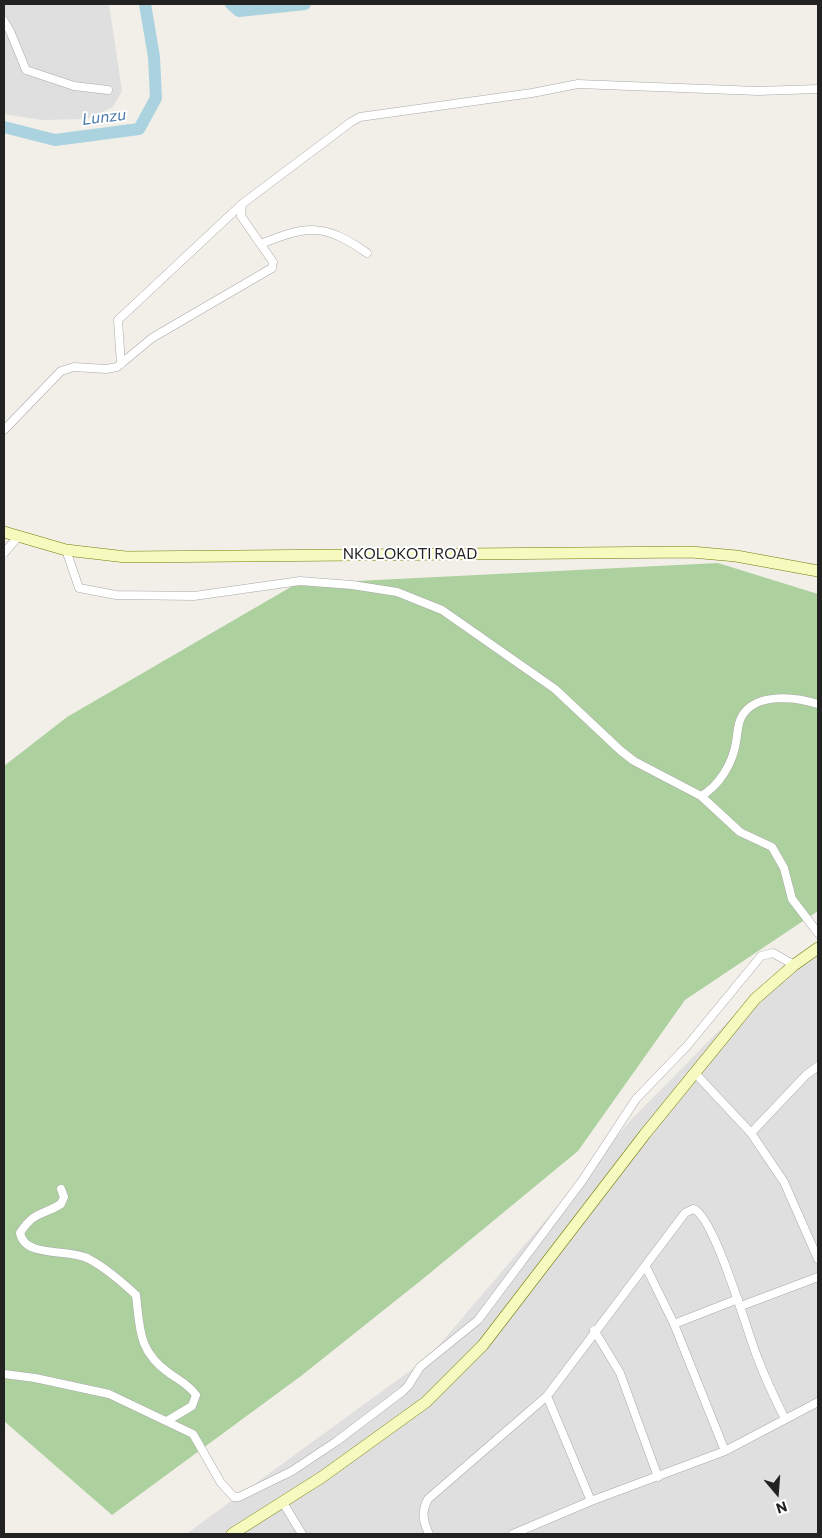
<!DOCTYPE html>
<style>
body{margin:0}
#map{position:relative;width:822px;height:1538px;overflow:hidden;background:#f2efe9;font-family:Commissioner,sans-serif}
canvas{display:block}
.frame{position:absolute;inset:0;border:5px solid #222;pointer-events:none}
.north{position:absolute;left:752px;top:1468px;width:50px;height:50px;-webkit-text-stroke:4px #fff;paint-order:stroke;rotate:162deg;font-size:14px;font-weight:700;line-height:20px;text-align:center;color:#222}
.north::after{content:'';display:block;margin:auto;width:18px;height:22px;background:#222;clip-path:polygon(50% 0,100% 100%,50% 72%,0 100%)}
</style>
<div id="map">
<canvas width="822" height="1538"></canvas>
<div class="frame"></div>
<div class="north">N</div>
</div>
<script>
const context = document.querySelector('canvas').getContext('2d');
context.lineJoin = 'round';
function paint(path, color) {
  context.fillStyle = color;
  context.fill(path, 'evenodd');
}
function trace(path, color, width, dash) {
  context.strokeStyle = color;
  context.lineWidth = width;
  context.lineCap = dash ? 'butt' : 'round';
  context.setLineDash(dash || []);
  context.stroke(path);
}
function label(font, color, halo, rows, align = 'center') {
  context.font = font + ' Commissioner,sans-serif';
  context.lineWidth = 4;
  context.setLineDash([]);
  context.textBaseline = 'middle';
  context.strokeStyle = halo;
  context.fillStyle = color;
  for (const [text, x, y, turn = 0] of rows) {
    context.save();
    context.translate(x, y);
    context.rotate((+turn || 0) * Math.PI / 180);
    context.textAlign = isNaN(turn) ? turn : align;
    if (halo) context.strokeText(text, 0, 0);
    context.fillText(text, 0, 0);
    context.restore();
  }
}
paint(new Path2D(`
 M4,4H109L122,91L113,107L86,119L42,120L4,114Z
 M818,951V1534H186L429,1357L630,1121L759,990Z`), '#e0dfdf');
paint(new Path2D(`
 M718,563L818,594V911L685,1000L578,1151L424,1278L301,1376L112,1515L4,1421V766L67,717L296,584Z`), '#add19e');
trace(new Path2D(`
 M231,4L239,11L305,4
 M4,127L55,140L139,129L156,98L154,57L145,4`), '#aad3df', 12);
const street = new Path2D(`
 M4,21L10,31L26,70L74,86L108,90
 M261,244C308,225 324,223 367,253
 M121,364L118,320L242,204L351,122L360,117L532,93L578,84L758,91L818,89
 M4,430L61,371L74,367L106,369L117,367L152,338L272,268L273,262L241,216L242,204
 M66,550L79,588L116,595L194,596L300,581L352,585L397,592L442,610L555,689L621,751L634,761L701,796C719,786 733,763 736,742C738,733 737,724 742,716C756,692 797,697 818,704
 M4,553L18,537
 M701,796L740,832L772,847L784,868L792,899L818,933
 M694,1072L751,1133L784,1182L818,1259
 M751,1133L806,1075L818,1066
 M61,1189L64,1197L61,1204C42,1216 34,1211 20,1233C25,1259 70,1248 89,1259C106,1268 122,1282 136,1295C140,1329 138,1351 169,1373C180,1381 188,1384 196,1395L192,1406L167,1421
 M646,1267L674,1324L725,1451
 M741,1306L818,1277
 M674,1324L738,1299
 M594,1330L620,1373L658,1477
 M4,1374L35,1378L109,1394L193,1434L221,1483L234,1497H239L292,1471L337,1441L403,1391L408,1386L420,1367L478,1320L582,1181L636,1099L687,1046L761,956L773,953L794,965
 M547,1396L591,1501
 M282,1501L302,1534
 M429,1534C423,1521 421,1512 428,1499L547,1396L685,1213L693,1209C714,1214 748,1335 758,1359C766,1380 775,1399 785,1419
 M513,1534L591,1501L725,1451L818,1402`);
const secondary = new Path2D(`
 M4,532L66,550L126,557L691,552L736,556L818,571
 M232,1534L322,1477L426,1402L483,1345L645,1134L755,999L794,965L818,948`);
trace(street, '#a9a9a9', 9);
trace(secondary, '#707d05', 12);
trace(street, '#fff', 8);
trace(secondary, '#f7fabf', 11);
label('15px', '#222', '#fff', [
 ["NKOLOKOTI ROAD",410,554]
]);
label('italic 16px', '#4a7aab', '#fff', [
 ["Lunzu",104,117,-7]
]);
</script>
